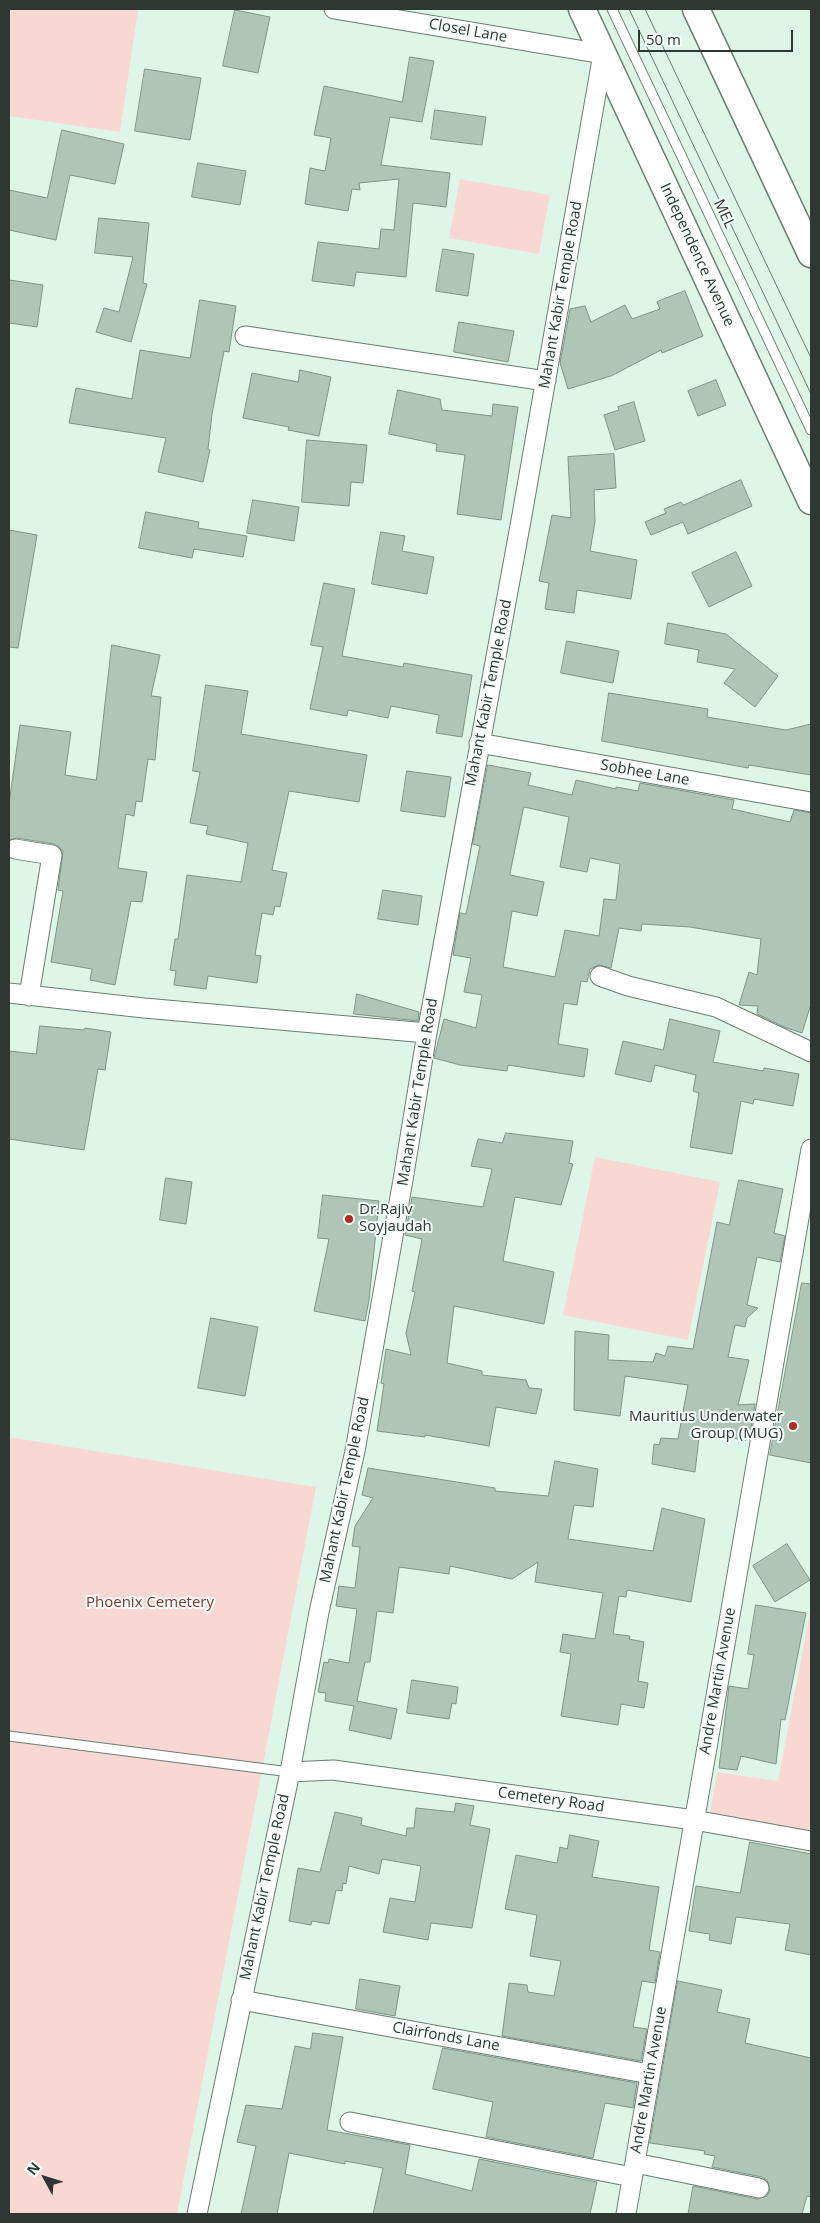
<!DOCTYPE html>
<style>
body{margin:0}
#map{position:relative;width:820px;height:2223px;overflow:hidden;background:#def6e8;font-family:"Open Sans",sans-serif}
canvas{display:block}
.frame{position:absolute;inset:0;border:10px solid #2e3731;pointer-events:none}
.north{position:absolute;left:20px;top:2153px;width:50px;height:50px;-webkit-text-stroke:4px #f5fff9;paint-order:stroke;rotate:309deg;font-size:14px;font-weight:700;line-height:20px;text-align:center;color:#2e3731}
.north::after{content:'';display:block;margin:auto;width:18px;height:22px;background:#2e3731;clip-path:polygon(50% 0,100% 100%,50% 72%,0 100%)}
.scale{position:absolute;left:638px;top:30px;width:155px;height:22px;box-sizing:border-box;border:2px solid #2e3731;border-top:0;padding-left:6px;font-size:15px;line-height:18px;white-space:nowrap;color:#2e3731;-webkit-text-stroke:4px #f5fff9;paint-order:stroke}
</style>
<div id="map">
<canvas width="820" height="2223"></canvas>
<div class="frame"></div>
<div class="north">N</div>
<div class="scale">50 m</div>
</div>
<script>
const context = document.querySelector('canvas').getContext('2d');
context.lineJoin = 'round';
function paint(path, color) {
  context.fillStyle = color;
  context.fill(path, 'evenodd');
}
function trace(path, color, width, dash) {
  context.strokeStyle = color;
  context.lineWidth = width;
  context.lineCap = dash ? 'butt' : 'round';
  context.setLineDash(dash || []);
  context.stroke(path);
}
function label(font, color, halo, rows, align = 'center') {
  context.font = font + ' "Open Sans",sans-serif';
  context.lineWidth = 4;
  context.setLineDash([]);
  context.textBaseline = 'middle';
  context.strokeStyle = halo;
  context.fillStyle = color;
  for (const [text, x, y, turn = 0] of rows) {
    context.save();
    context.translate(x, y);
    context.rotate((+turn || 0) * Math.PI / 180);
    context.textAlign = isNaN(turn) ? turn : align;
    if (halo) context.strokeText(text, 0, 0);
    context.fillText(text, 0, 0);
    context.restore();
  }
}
paint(new Path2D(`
 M9,9H138L120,132L9,116Z
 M460,179L550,195L539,254L449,238Z
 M595,1157L720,1182L688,1340L563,1315Z
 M9,1437L316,1487L177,2214H9Z
 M810,1612L811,1833L710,1815L717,1772L778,1781Z`), '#f9d8d3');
const building = new Path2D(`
 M235,10L270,17L258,73L223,66Z
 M410,57L434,61L422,122L390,117L381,165L450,173L446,207L413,203L406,277L356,272L354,286L312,281L318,242L379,249L381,229L394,230L399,179L359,183L360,190L352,189L348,211L305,204L310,168L325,171L331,138L314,135L324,86L402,102Z
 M145,69L201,78L190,140L135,131Z
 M435,110L486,117L482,145L431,139Z
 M62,130L124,144L115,184L70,175L56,240L9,230V190L47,198Z
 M198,163L246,171L240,205L192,197Z
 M99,218L149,223L143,283L147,284L131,342L96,332L104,308L119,312L133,257L95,253Z
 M443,249L474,254L468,296L436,291Z
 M9,280L43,285L37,327L9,323Z
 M685,291L703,336L662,353L661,350L611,376L568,389L560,363L570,309L585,306L591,322L625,305L632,319L660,309L657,302Z
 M200,300L236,306L229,352L224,351L212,414L208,449L210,450L203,482L158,472L166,438L69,423L76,388L132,399L140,350L190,358Z
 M459,322L514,331L508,362L454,352Z
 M300,370L331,377L319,436L288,430L289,427L243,418L252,373L298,382Z
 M716,380L726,405L698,416L688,391Z
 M398,390L440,399L442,410L492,416L493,404L518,407L501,520L457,514L465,455L436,451L437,444L389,434Z
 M634,402L645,441L615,450L604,415L619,410L618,407Z
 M307,440L367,445L363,483L351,482L349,506L302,502Z
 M614,454L616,488L594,490L595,522L590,551L637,560L631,599L577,590L574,613L545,609L549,583L539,581L552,515L571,518L568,457Z
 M741,480L752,506L688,534L683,522L651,535L645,522L666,513L664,509L681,502L683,505Z
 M253,500L299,507L294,541L247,533Z
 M146,512L199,522L198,528L247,536L243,557L194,549L192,558L139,548Z
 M9,530L37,535L18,648L9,647Z
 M381,532L405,536L402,551L434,557L427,594L372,584Z
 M736,552L752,586L709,607L692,573Z
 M324,583L355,589L342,656L403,667L404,663L472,675L462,737L436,733L439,715L391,706L388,718L348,710L347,716L310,709L323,647L311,645Z
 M668,623L726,634L778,676L755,707L724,683L735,669L697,662L699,650L665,644Z
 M567,641L619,651L613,683L561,673Z
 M112,645L160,655L151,696L161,697L155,760L148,759L142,802L136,801L134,816L126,814L118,868L147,872L142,902L131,901L115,985L90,980L92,969L51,962L63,891L58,890L63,851L59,847L54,844L17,838L9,840V804L20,725L71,732L65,775L96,780Z
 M206,685L248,691L241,734L367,755L359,802L289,791L272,870L287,873L280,907L275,906L273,915L262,913L255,955L261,956L257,983L208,976L206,989L174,985L176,971L170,970L175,939H178L187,875L241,882L248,843L206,834L208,826L190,823L200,772L193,771Z
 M609,693L708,709L707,717L786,730L811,724V775L749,765L748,768L602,741Z
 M488,765L531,773L528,785L572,795L576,780L616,789V787L638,791L640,783L734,800L732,809L790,822L794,810L811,813V1004L802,1033L784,1027L757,1014L758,1006L739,1005L749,972L757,975L761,939L690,927L642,924L641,931L619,928L611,968L598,965L590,969L587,982L581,981L577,1005L564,1003L558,1044L588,1049L584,1077L508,1065L507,1071L460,1065L434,1058L444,1019L476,1028L482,995L464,992L471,958L453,955L460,913L466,914L480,846L473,844ZM524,807L569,817L560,867L587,872L590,858L620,864L616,900L604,899L599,936L565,930L555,977L503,967L512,911L537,916L544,882L510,875Z
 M407,771L451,777L445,817L401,811Z
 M383,890L422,896L418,925L378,919Z
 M357,994L419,1012L418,1021L354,1014Z
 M670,1019L720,1031L713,1062L763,1071L764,1068L799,1074L793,1106L754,1099L753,1104L741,1101L732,1154L690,1147L699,1093L693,1091L696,1075L655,1065L651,1082L615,1074L623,1041L663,1050Z
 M40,1026L84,1030L85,1028L111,1032L105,1070L98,1069L84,1150L9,1139V1051L36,1054Z
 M506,1133L573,1141L569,1163L573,1164L561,1205L515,1197L503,1261L554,1272L544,1324L454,1306L447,1363L482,1371V1375L526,1380L529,1388L542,1389L536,1414L496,1407L489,1446L425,1435V1437L377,1431L384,1384L381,1383L386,1349L411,1355L406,1333L415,1292L412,1291L422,1239L405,1235L412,1197L483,1207L492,1169L471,1166L478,1139L502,1143Z
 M166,1178L192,1182L186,1224L160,1220Z
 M739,1180L783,1189L774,1233L785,1236L780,1262L757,1257L747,1305L758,1308L747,1318L745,1327L735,1325L728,1357L749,1360L738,1405L755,1404L750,1433L745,1441L700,1429L695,1472L652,1464L654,1444L659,1445L661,1438L678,1439L688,1385L625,1376L620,1416L574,1410L575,1331L609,1335L608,1360L653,1362L656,1353L665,1356L668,1346L693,1349L717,1222L729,1225Z
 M323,1195L379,1201L369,1300L365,1321L314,1311L329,1239L318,1238Z
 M802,1283L811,1284V1463L770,1455Z
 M211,1318L258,1327L245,1396L198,1388Z
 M555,1461L598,1469L593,1507L574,1505L568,1539L653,1551L662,1508L705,1519L691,1602L627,1590L626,1597L619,1596L613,1634L630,1636L629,1639L644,1642L638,1681L648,1683L644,1708L621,1704L618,1725L561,1716L571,1654L560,1652L563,1634L595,1639L603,1593L535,1582L538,1562L512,1579L450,1566L449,1574L399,1567L393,1613L377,1611L370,1662H365L357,1701L397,1709L391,1739L349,1730L354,1706L325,1701L326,1693L318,1692L324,1662L328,1663L329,1659L349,1663L357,1609L336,1606L339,1586L355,1588L360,1547L352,1546L355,1526L373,1498L362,1495L368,1468L495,1488V1491L548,1496Z
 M787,1544L810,1580L775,1602L753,1566Z
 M756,1605L806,1613L785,1720L781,1719L776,1764L741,1756L737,1770L719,1768L729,1686L748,1689L754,1655L748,1654Z
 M412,1680L458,1687L456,1704L452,1703L449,1719L407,1713Z
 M456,1803L474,1806L470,1825L490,1829L472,1928L431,1923L428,1940L383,1932L390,1898L415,1902L421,1866L382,1859L379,1874L349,1866L346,1884L343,1883L342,1891L336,1890L329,1924L312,1921L311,1925L289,1921L298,1868L320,1872L335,1812L362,1818L361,1825L406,1836L407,1828H414L416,1808L454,1812Z
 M570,1835L599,1841L592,1877L659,1887L649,1950L660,1952L655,1983L642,1981L633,2027L647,2029L641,2061L502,2036L509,1983L527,1985L528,1992L554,1996L561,1961L530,1956L537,1915L505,1909L516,1855L557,1863L560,1847L567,1849Z
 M750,1842L811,1854V1955L785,1950L790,1924L736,1917L731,1944L709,1940L710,1934L689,1931L696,1886L740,1893Z
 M360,1979L400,1986L395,2016L356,2009Z
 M678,1981L722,1990L717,2012L750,2019L745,2043L811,2058V2197L807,2196L802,2214H688L693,2186L757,2199L767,2196L770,2190L767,2180L762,2177L712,2167L715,2156L704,2154L705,2151L650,2143Z
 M313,2033L343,2037L327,2130L410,2145L405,2174L472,2191L479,2159L597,2182L590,2214H373L383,2168L345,2161V2164L289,2153L277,2214H241L256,2146L237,2142L246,2105L282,2109L295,2046L310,2049Z
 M443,2048L637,2083L633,2108L605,2103L593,2158L486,2137L493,2102L433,2089Z`);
paint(building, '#aec5b8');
trace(building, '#7e9487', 1);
const lane = new Path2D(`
 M612,9L811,430
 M9,1736L290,1772`);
const street = new Path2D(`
 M245,336L546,381
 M479,743L811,802
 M15,849L52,855L29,996
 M600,976L628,986L716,1007L811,1052
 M9,993L144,1008L427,1033
 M290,1772L333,1770L694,1820L811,1841
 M241,2000L650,2074
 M350,2122L632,2177
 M635,2163L759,2188
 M197,2214L290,1772L319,1612L355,1451L403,1180L427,1033L522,515L603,54L334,9
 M626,2214L811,1149`);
const secondary = new Path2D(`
 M582,9L811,501
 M696,9L811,254`);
trace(lane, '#697e72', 11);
trace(street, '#697e72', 21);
trace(secondary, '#697e72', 29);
trace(lane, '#fff', 9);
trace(street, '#fff', 19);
trace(secondary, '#fff', 26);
trace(new Path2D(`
 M629,9L811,394
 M645,9L811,358`), '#6b7970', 1);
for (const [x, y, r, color] of [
 [349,1219,5,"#b62723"],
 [793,1426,5,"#b62723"]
]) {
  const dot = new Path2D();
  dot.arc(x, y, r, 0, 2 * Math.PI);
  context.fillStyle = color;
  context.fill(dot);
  trace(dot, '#f5fff9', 2);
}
label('15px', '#2e3731', '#f5fff9', [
 ["Closel Lane",468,31,10],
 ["MEL",724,214,65],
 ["Independence Avenue",697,255,65],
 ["Mahant Kabir Temple Road",561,295,-80],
 ["Mahant Kabir Temple Road",489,693,-79],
 ["Sobhee Lane",645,773,10],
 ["Mahant Kabir Temple Road",418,1092,-81],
 ["Mahant Kabir Temple Road",345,1490,-78],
 ["Andre Martin Avenue",718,1681,-80],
 ["Cemetery Road",551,1800,8],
 ["Mahant Kabir Temple Road",265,1887,-78],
 ["Clairfonds Lane",446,2037,10],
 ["Andre Martin Avenue",649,2080,-80]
]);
label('15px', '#2e3731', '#f5fff9', [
 ["Dr.Rajiv",359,1210],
 ["Soyjaudah",359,1227],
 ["Mauritius Underwater",783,1417,"right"],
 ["Group (MUG)",783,1434,"right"]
], 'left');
label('15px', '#87342d', '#f5fff9', [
 ["Phoenix Cemetery",150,1603]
]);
</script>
